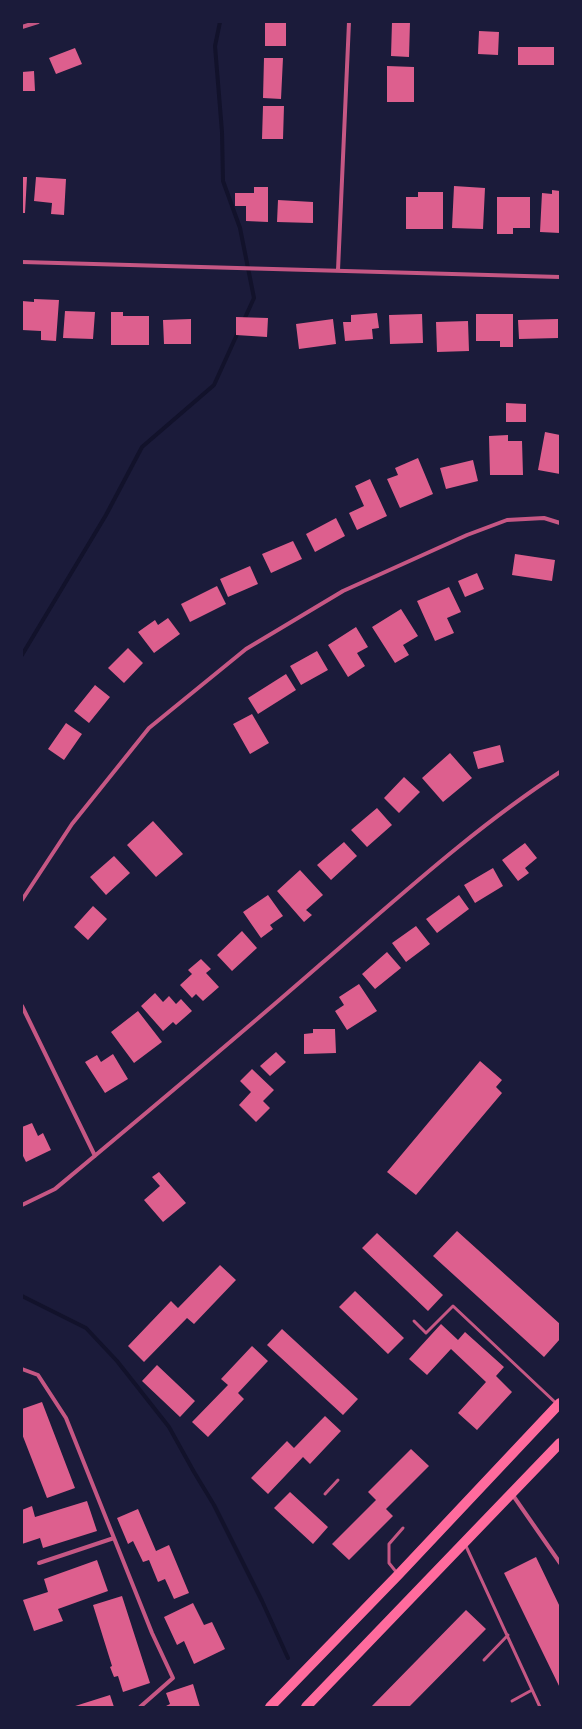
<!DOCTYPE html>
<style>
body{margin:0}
#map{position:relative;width:582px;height:1729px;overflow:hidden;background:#1b1b3a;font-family:Commissioner,sans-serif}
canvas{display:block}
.frame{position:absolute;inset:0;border:23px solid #1b1b3a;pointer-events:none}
</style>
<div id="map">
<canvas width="582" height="1729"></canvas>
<div class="frame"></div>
</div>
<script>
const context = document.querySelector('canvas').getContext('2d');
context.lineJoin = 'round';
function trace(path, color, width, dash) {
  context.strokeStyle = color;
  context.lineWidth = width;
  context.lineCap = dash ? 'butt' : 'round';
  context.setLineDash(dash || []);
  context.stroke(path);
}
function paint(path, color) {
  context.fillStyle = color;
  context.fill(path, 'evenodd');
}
trace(new Path2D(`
 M220,22L215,46L222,132L223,181L240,228L254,298L243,322
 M22,655L106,515L142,447L214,385L239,330
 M22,1296L86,1328L117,1361L169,1427L194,1472L214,1505L262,1601L288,1658`), '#12122b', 4);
paint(new Path2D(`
 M265,22H286V46H265Z
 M392,22H410L409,57L391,56Z
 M479,31L499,32L498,55L478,54Z
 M518,47H554V65H518Z
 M75,48L82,64L56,74L49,58Z
 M264,58H283L281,99L263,98Z
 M387,66L414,67V102H387Z
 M34,71L35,91H22V72Z
 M263,106H284L283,139H262Z
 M22,177H27L25,213H22Z
 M36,177L66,179L64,215L51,214L52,203L34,201Z
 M454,186L485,188L483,229L452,228Z
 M254,187H268V222L246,221V206H235V193H254Z
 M552,190L560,191V233L540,232L542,193L552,194Z
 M418,192H443V229H406V197H418Z
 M497,197H530V228H513V234H497Z
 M278,200L313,202V223L277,222Z
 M34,299L59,300L56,341L41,340V331L22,330V301L34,302Z
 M65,311L95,312L93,339L63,338Z
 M111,312H123V316H149V345H111Z
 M377,313L379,328L372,329L373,339L345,341L343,322H351V315Z
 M422,314L423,343L390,344L389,315Z
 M476,314H513V347H500V341H476Z
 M236,317L268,318L267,337L236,335Z
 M191,319V344H164L163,320Z
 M333,319L336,344L299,349L296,324Z
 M558,319V338L519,339L518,320Z
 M468,321L469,351L437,352L436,322Z
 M506,403L526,404V422H506Z
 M545,432L560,435V474L538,470Z
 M508,435V441H522L523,475H490L489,436Z
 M418,458L433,494L400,508L387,479L398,475L395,468Z
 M473,460L478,481L446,489L440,468Z
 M370,479L387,516L357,530L349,513L364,506L355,486Z
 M336,518L345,536L315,552L306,534Z
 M293,541L302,559L271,573L262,554Z
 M515,554L555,560L552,581L512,575Z
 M250,566L258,584L228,597L220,579Z
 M477,573L484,589L465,597L458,581Z
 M217,586L226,604L190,622L181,604Z
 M449,587L461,612L447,618L454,633L435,641L417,601Z
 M401,609L418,636L403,645L409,655L395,663L372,627Z
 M168,618L180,634L154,653L138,632L155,620L158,625Z
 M356,627L368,647L357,653L365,666L348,677L328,645Z
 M128,648L143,663L124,683L108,668Z
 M317,651L328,670L301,685L290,666Z
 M286,674L296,690L258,714L248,698Z
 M95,685L110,697L89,723L74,711Z
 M252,714L269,743L250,754L233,724Z
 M66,723L82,734L64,760L48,749Z
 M500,745L504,762L478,769L473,752Z
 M450,753L472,778L443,802L422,778Z
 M404,777L420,792L399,813L384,798Z
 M377,808L392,825L367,847L351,830Z
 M153,821L183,854L156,877L127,845Z
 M344,842L357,856L331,880L317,865Z
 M525,843L537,858L525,868L529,873L518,881L502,860Z
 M114,856L130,873L106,895L90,877Z
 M493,868L503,886L475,903L464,885Z
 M300,870L323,895L306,910L312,915L304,922L277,891Z
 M268,895L283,916L270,925L273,929L261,938L243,912Z
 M459,895L469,909L437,933L426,919Z
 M93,906L107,919L88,940L74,927Z
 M416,926L430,944L406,962L392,943Z
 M242,931L257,948L232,971L217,955Z
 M387,952L401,968L375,989L362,974Z
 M201,959L211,969L206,973L219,987L203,1001L196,994L192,998L180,985L192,974L188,970Z
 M359,984L377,1011L347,1030L335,1011L344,1005L339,997Z
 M155,993L163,1002L169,996L176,1004L181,999L192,1011L176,1025L173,1022L163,1031L141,1006Z
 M138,1011L162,1042L134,1063L111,1032Z
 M313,1029H335L336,1053L304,1054V1034L313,1033Z
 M276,1052L286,1062L270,1076L260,1066Z
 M113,1054L128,1079L105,1093L85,1062L97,1055L101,1062Z
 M480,1061L502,1080L496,1087L502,1093L416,1195L387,1172Z
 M252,1069L274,1090L263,1101L270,1108L256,1122L239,1105L251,1092L240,1081Z
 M32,1123L38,1136L43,1133L51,1150L26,1162L22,1154V1127Z
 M159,1172L186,1203L163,1222L144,1200L160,1186L152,1177Z
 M457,1231L560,1324V1339L544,1357L433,1256Z
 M377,1233L443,1295L428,1311L362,1248Z
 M220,1265L236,1280L194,1324L187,1318L144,1362L128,1346L171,1301L178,1308Z
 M355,1291L404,1338L388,1354L339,1307Z
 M441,1324L458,1340L465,1332L504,1367L496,1376L512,1392L477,1430L458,1413L486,1382L451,1349L427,1375L409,1359Z
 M282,1329L358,1399L343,1415L267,1345Z
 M252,1346L268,1361L238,1393L244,1399L208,1437L192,1422L228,1385L221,1379Z
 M157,1365L195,1401L180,1417L142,1381Z
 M42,1402L75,1488L47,1498L22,1434V1409Z
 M325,1416L341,1431L310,1464L303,1457L268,1494L251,1478L287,1441L294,1448Z
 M411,1449L429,1466L386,1509L393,1516L349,1560L332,1544L376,1500L368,1492Z
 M290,1492L328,1527L313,1544L274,1508Z
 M87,1501L97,1531L43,1548L40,1538L22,1544V1510L32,1506L35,1517Z
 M138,1509L156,1551L169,1545L189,1593L174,1599L165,1579L158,1582L149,1560L143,1562L133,1541L128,1544L117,1518Z
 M536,1557L560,1607V1688L504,1573Z
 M97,1560L108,1591L58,1609L63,1621L34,1631L23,1600L48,1592L44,1579Z
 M122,1596L150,1683L123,1692L118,1676L114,1677L110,1667L112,1666L93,1605Z
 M193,1603L204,1625L212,1622L225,1649L194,1664L184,1641L177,1645L164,1617Z
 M466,1610L486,1629L409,1707H371Z
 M193,1684L200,1707H164L170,1704L166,1693Z
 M110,1695L114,1707H72Z`), '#dd5f8e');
trace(new Path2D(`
 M414,1321L426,1333L453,1306L557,1404
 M325,1494L338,1480
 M465,1544L540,1707
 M397,1573L389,1563V1544L403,1528
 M484,1660L508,1635
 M512,1701L532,1690`), '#c65784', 3);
trace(new Path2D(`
 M22,27L38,22
 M22,262L560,277
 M338,270L349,22
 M22,900L72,824L149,728L246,649L343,591L467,535L507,520L544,518L560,523
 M22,1006L95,1156
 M22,1205L55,1189C145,1114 234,1040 322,963C399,897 474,828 560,772
 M22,1369L38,1375L66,1418L152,1633L173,1678L140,1707
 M512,1494L560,1563
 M39,1563L114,1538`), '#c65784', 4);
trace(new Path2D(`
 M270,1707L399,1574L560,1403
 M306,1707L560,1443`), '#ff6b9d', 10);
</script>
